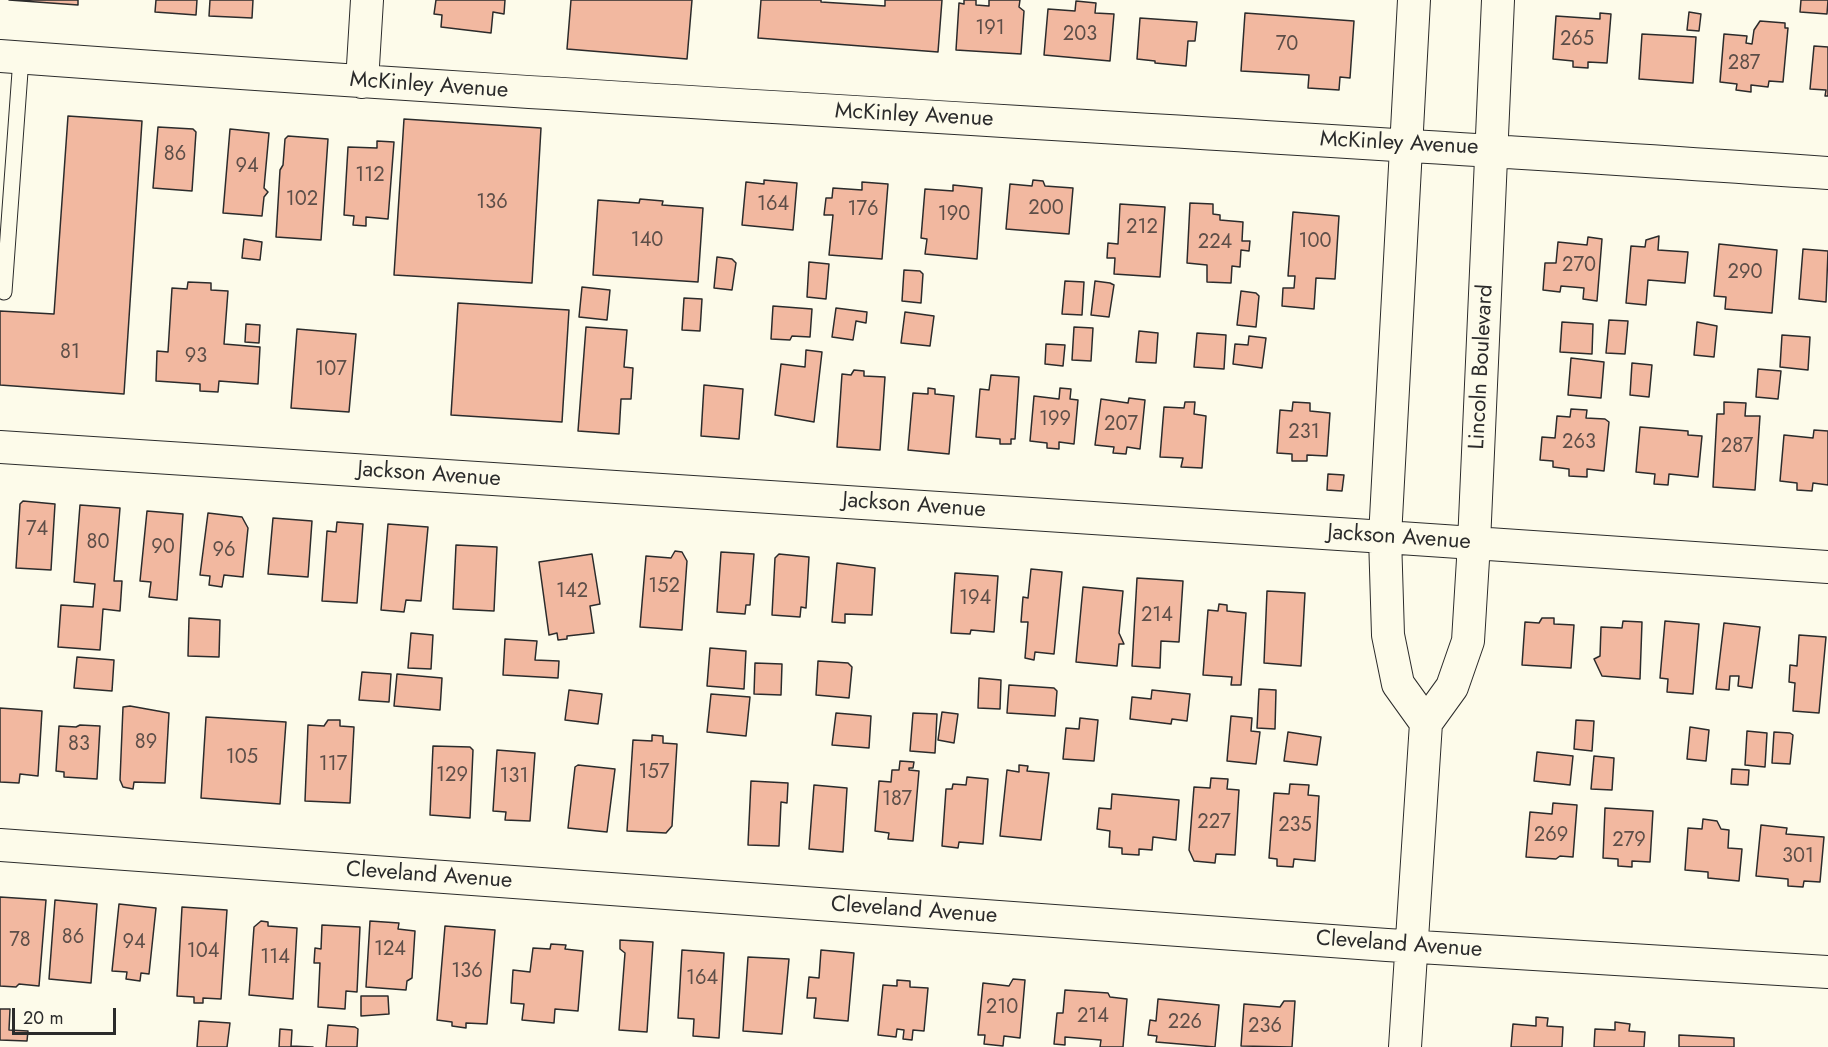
<!DOCTYPE html>
<style>
body{margin:0}
#map{position:relative;width:1828px;height:1047px;overflow:hidden;background:#fdfbea;font-family:Jost,sans-serif}
canvas{display:block}
.scale{position:absolute;left:12px;top:1008px;width:104px;height:27px;box-sizing:border-box;border:3px solid #2b2b2b;border-top:0;padding-left:8px;font-size:18px;line-height:21px;white-space:nowrap;color:#2b2b2b;-webkit-text-stroke:4px #fdfbea;paint-order:stroke}
</style>
<div id="map">
<canvas width="1828" height="1047"></canvas>
<div class="scale">20 m</div>
</div>
<script>
const context = document.querySelector('canvas').getContext('2d');
context.lineJoin = 'round';
function paint(path, color) {
  context.fillStyle = color;
  context.fill(path, 'evenodd');
}
function trace(path, color, width, dash) {
  context.strokeStyle = color;
  context.lineWidth = width;
  context.lineCap = dash ? 'butt' : 'round';
  context.setLineDash(dash || []);
  context.stroke(path);
}
function label(font, color, halo, rows, align = 'center') {
  context.font = font + ' Jost,sans-serif';
  context.lineWidth = 4.5;
  context.setLineDash([]);
  context.textBaseline = 'middle';
  context.strokeStyle = halo;
  context.fillStyle = color;
  for (const [text, x, y, turn = 0] of rows) {
    context.save();
    context.translate(x, y);
    context.rotate((+turn || 0) * Math.PI / 180);
    context.textAlign = isNaN(turn) ? turn : align;
    if (halo) context.strokeText(text, 0, 0);
    context.fillText(text, 0, 0);
    context.restore();
  }
}
const building = new Path2D(`
 M9,0H78V5Z
 M156,0H197L196,15L155,12Z
 M210,0H253L252,18L209,16Z
 M436,0H505L504,14L493,12L491,33L441,27L442,15L434,14Z
 M571,0H692L687,59L567,49Z
 M761,0H821V2L885,6V0H942L938,52L758,38Z
 M964,0H976V5L989,6V0H1020L1019,7L1024,11L1021,54L956,50L959,3L964,4Z
 M1801,0H1828L1827,14L1800,12Z
 M1076,1L1096,3L1095,13L1114,14L1110,61L1044,55L1048,9L1075,11Z
 M1689,12L1701,14L1699,31L1687,30Z
 M1245,13L1354,21L1350,78L1340,77L1339,90L1308,88L1309,75L1241,71Z
 M1600,13L1611,14L1607,63L1588,62V68L1573,67V61L1553,59L1556,16L1600,19Z
 M1140,18L1197,22L1195,41H1188L1186,66L1155,63V61L1137,59Z
 M1760,21L1785,23V28H1788L1783,82L1769,81L1768,87L1751,85V92L1736,90L1737,84L1720,82L1724,34L1747,36L1746,43L1752,44L1754,30Z
 M1642,34L1696,37L1693,83L1639,79Z
 M1814,46L1828,47V96H1825L1826,90L1810,89Z
 M68,116L142,121L124,394L0,385V311L54,314Z
 M404,119L541,128L532,283L394,275Z
 M158,127L193,129L196,132L192,191L153,188Z
 M230,129L269,133L264,188L268,192L264,197L262,216L223,213Z
 M288,136L328,139L321,240L276,237L280,170L283,165L285,139Z
 M377,141L394,142L388,219L366,217V226L353,225L354,216L344,215L348,147L377,148Z
 M764,180L797,183L793,230L742,225L746,182L764,184Z
 M1033,180L1043,181L1045,186L1073,188L1069,234L1006,229L1010,184L1032,186Z
 M862,182L888,184L882,259L829,255L833,215H824L826,198H832L833,188L862,190Z
 M953,185L982,188L977,259L925,254L927,239L921,238L925,189L953,191Z
 M640,199L663,201L662,205L703,208L698,282L593,275L598,200L639,203Z
 M1190,203L1213,204V214L1220,215V220L1243,222L1242,241H1250L1249,251L1241,250L1240,267L1232,266L1231,283L1207,282V265L1187,263Z
 M1120,204L1165,207L1160,277L1114,274L1115,258H1107L1108,243L1118,244Z
 M1293,212L1339,216L1335,279L1316,278L1314,309L1282,306L1283,288H1294L1295,276H1288Z
 M1659,236L1658,250L1688,252L1685,283L1648,280L1646,305L1626,303L1631,246L1645,247L1646,240Z
 M1588,237L1602,239L1597,301L1583,299L1584,288L1561,286L1560,292L1543,290L1545,263H1556L1558,242L1587,245Z
 M244,239L262,242L260,260L242,258Z
 M1719,244L1777,250L1772,313L1725,309L1726,297L1714,296Z
 M1803,249L1828,251L1826,302L1799,299Z
 M717,257L732,259L736,263L732,290L714,288Z
 M809,262L829,264L826,299L807,297Z
 M904,270L920,271L923,274L921,303L902,301Z
 M1065,281L1084,282L1082,315L1062,314Z
 M1095,281L1110,283L1114,285L1109,317L1091,315Z
 M188,282L211,283V290L228,291L224,344L260,347L258,384L219,381L218,392L200,391V384L156,381L157,351L168,352L172,288L187,289Z
 M582,287L610,290L607,320L579,317Z
 M1241,291L1256,293L1259,296L1256,327L1237,325Z
 M684,298L702,299L700,331L682,330Z
 M458,303L569,310L562,422L451,415Z
 M773,306L812,309L810,337L792,336L790,340L771,339Z
 M836,308L867,312L866,323L856,321L853,340L832,337Z
 M905,312L934,316L930,346L901,343Z
 M1609,320L1628,321L1625,354L1606,353Z
 M1562,322L1593,324L1592,354L1560,352Z
 M1697,322L1717,326L1714,357L1694,355Z
 M246,324L260,325L259,343L245,342Z
 M586,327L627,330L624,367L633,368L631,399H621L619,434L578,431Z
 M1074,327L1093,328L1091,361L1072,360Z
 M297,329L356,334L349,412L291,408Z
 M1139,331L1158,333L1156,363L1136,362Z
 M1197,333L1226,335L1224,369L1194,367Z
 M1782,335L1810,337L1808,370L1780,367Z
 M1249,336L1266,338L1262,368L1233,364L1235,344L1248,345Z
 M1046,344L1065,345L1063,366L1045,364Z
 M806,350L822,352L814,422L775,415L781,364L805,367Z
 M1571,358L1604,362L1601,398L1568,395Z
 M1632,363L1652,365L1649,397L1630,395Z
 M1758,369L1781,371L1778,399L1756,397Z
 M854,370L864,371V376L885,377L880,450L837,447L842,374L851,375Z
 M991,375L1019,377L1015,439H1011V444H1000V439L976,437L980,389L989,390Z
 M704,385L743,389L739,439L701,436Z
 M928,388L935,389V394L954,396L949,454L908,450L913,393L928,394Z
 M1060,388L1071,389L1070,399L1078,400L1074,444L1059,442V449L1047,448V443L1030,441L1034,396L1059,399Z
 M1129,398L1145,400L1140,449L1127,447L1126,454L1113,453L1114,447L1095,445L1101,399L1128,403Z
 M1185,402H1195L1194,414L1206,416L1202,468L1181,467L1183,458L1160,457L1164,407L1184,408Z
 M1293,402L1310,403V411L1330,413L1327,456L1307,455V461H1292V454L1277,453L1280,410L1292,411Z
 M1724,402L1746,403L1745,416H1760L1755,490L1713,487L1717,414H1724Z
 M1571,409L1587,410L1586,418L1605,419L1609,422L1604,471L1587,469V477L1569,476V469L1553,467V461L1540,460L1542,437L1555,438L1557,416L1570,417Z
 M1640,427L1688,431V435L1702,436L1698,477L1669,474L1668,485L1654,484L1655,474L1636,472Z
 M1814,430L1828,431V485L1813,483L1812,491L1797,490V483L1780,481L1784,435L1813,438Z
 M1328,474L1344,475L1342,491L1327,490Z
 M23,501L55,504L51,570L16,568L20,504Z
 M80,505L120,508L114,581H122L120,611L103,609L100,650L58,647L61,605L93,607L95,584L74,582Z
 M147,511L183,514L177,600L149,597L151,582L140,581Z
 M208,513L242,517L248,528L243,577L224,575L222,587L209,585L210,576L200,575Z
 M273,518L312,521L308,577L268,574Z
 M337,522L363,524L357,603L322,601L327,531L336,532Z
 M388,524L428,527L421,601L406,600L404,612L381,610Z
 M456,545L497,547L494,611L453,609Z
 M675,551L682,552L687,561L682,630L640,627L646,556L671,558Z
 M721,552L754,554L750,605H746L745,614L717,612Z
 M592,554L600,604L590,606L594,633L567,636V639L558,640L557,633L549,635L539,562Z
 M779,554L809,557L806,608L801,607L800,617L772,615L775,558Z
 M837,563L875,568L872,615L845,614V623L832,622Z
 M1031,569L1062,572L1054,654L1035,652L1034,660L1025,658L1028,622H1021L1023,597L1028,598Z
 M955,573L998,576L994,632L971,630L970,634L951,633Z
 M1137,578L1183,581L1179,642L1161,641L1160,668L1132,666Z
 M1083,587L1123,591L1119,633L1124,644H1119L1117,666L1076,662Z
 M1267,591L1305,593L1301,666L1264,663Z
 M1219,604L1227,605V611L1246,613L1241,685H1231L1232,677L1203,675L1208,610L1218,611Z
 M189,618L220,620L219,657L188,656Z
 M1542,618H1554V624L1574,625L1571,668L1522,665L1525,622L1539,623Z
 M1623,621L1642,622L1640,679L1602,676L1594,659L1600,656L1601,627L1622,628Z
 M1665,621L1699,624L1693,694L1667,692L1668,679L1660,678Z
 M1724,623L1760,627L1752,688L1738,686L1739,676H1730L1729,690L1716,689Z
 M411,633L433,635L431,669L408,668Z
 M1799,635L1826,637L1819,713L1793,711L1795,683L1789,682L1790,665L1797,666Z
 M505,639L537,641L535,660L559,661L558,678L503,675Z
 M710,648L746,651L744,689L707,686Z
 M77,657L114,660L112,691L74,688Z
 M818,661L848,663L852,667L849,698L816,695Z
 M755,663L782,664L781,695L754,694Z
 M362,672L391,674L389,702L359,700Z
 M397,674L442,678L440,710L394,706Z
 M979,678L1001,680L1000,709L978,708Z
 M1009,685L1054,688L1057,691L1055,716L1007,713Z
 M1259,689L1276,690L1275,729L1257,728Z
 M569,690L602,694L598,724L565,720Z
 M1152,690L1190,694L1187,721L1172,719L1171,724L1130,719L1132,697L1151,699Z
 M711,694L750,697L746,736L707,732Z
 M130,706L169,713L165,783L134,782L133,789L123,787L120,780L123,707Z
 M0,708L42,711L38,776L20,774L19,783L0,782Z
 M942,712L958,714L954,743L938,740Z
 M836,713L871,716L869,748L832,745Z
 M913,713L937,714L935,753L910,751Z
 M1231,716L1252,718L1251,731L1260,732L1256,764L1227,761Z
 M206,717L286,722L280,804L201,798Z
 M1080,718L1098,720L1094,761L1063,759L1066,728L1079,729Z
 M328,720H340V726L354,727L350,803L305,801L308,725L324,726Z
 M1576,720L1594,721L1592,751L1574,749Z
 M80,725L100,726L97,779L64,777V772L56,771L59,726L76,727Z
 M1690,727L1709,730L1706,761L1687,759Z
 M1747,731L1767,733L1765,767L1745,765Z
 M1288,732L1321,737L1317,765L1284,761Z
 M1774,732L1790,733L1793,735L1790,764L1772,763Z
 M652,735L663,736V743L677,744L672,826L666,833L627,831L633,740L652,741Z
 M433,746L470,747L473,750L470,818L430,815Z
 M497,750L535,753L530,821L505,820L506,812L493,811Z
 M1537,752L1573,756L1570,785L1534,781Z
 M1594,756L1614,758L1612,790L1591,789Z
 M900,761L914,762L913,768H909V770L919,771L913,841L888,839L889,833L875,831L879,781L891,782L892,770H899Z
 M578,765L615,769L607,832L568,828L575,767Z
 M1019,765L1028,766L1027,771L1049,773L1041,840L1000,836L1007,770L1019,772Z
 M1732,769L1749,770L1748,785L1731,784Z
 M967,777L988,779L983,844L959,842L958,848L942,846L946,789H952L953,784L966,785Z
 M1211,778L1228,779L1227,789L1239,790L1235,855L1216,854L1215,863L1194,861L1189,850L1194,787L1210,788Z
 M751,781L788,783L787,803L781,802L779,846L748,845Z
 M1290,784L1309,785L1308,795L1319,796L1315,861L1294,859L1293,867L1277,866V859L1269,858L1274,793L1289,794Z
 M814,785L847,788L843,852L809,849Z
 M1112,794L1179,800L1176,840L1153,837L1152,850L1139,849V855L1122,854V848L1109,847L1110,831L1097,829L1099,808L1111,809Z
 M1553,803L1577,805L1573,857L1560,856L1556,859L1526,857L1530,812L1552,814Z
 M1605,808L1653,811L1650,862L1632,861V867L1618,866V859L1603,858Z
 M1703,819L1717,821L1721,829L1729,830L1728,848L1742,849L1739,881L1708,878V872L1685,870L1688,828L1702,829Z
 M1761,825L1787,828L1786,834L1824,837L1820,882L1804,881L1803,887L1788,886V879L1756,876Z
 M0,897L46,900L39,986L19,984L16,987L0,986Z
 M55,900L97,904L91,983L49,979Z
 M119,904L156,908L149,974L141,973L140,981L126,979L127,972L112,971Z
 M182,907L227,910L221,999L203,998V1003H194V997L177,996Z
 M261,921L268,922V926L297,928L293,999L249,995L254,927Z
 M370,921L399,923L398,929L415,931L412,978L407,981L406,990L366,987Z
 M322,925L360,927L357,992L346,991L345,1009L318,1007L320,963H314L315,948L321,949Z
 M445,926L495,930L487,1024L466,1023V1028L452,1026V1022L437,1020Z
 M620,940L653,942L647,1032L619,1030L625,953L620,949Z
 M551,944L566,945L565,949L583,951L578,1011L555,1009L554,1023L522,1020L524,1004L511,1003L513,970L530,972L533,948L550,949Z
 M682,950L724,953L719,1038L693,1036L694,1019L678,1018Z
 M821,950L854,953L848,1021L814,1018L816,998H807L809,977L819,978Z
 M748,957L789,959L782,1034L743,1031Z
 M1013,979L1025,980L1020,1038L1004,1036L1003,1046L984,1044L985,1035H978L983,983L1009,986Z
 M897,980L910,981V987L928,988L924,1031L913,1030L912,1040L903,1039L904,1030L897,1029L896,1037L878,1035L883,985L897,986Z
 M1065,990L1108,993L1110,997L1127,999L1123,1047H1100L1101,1040L1065,1037V1045L1054,1044L1057,1013H1063Z
 M361,996H388L389,1014L361,1016Z
 M1158,999L1219,1005L1215,1047L1156,1042L1157,1036L1148,1035L1150,1020L1156,1021Z
 M1284,1001H1295L1292,1047L1241,1046L1244,1004L1280,1007Z
 M0,1009H10L9,1030L28,1031L27,1041L0,1040Z
 M1536,1017L1548,1018L1547,1026L1563,1027L1562,1047H1511L1513,1024L1536,1026Z
 M199,1021L230,1023L227,1047H197Z
 M1615,1022L1630,1024L1629,1031L1645,1032L1644,1047H1594L1595,1029L1615,1030Z
 M328,1025L355,1027L358,1029L357,1047H326Z
 M280,1029L292,1030L291,1046L313,1047H279Z
 M1679,1035L1734,1038V1047H1679Z`);
paint(building, '#f2b8a0');
trace(building, '#2b2b2b', 1.5);
const lane = new Path2D(`
 M4,292L21,58`);
const street = new Path2D(`
 M1414,0L1385,537L1388,635L1398,684L1426,723
 M0,56C609,101 1219,131 1828,173
 M362,82L367,0
 M0,447L1385,537L1828,567
 M0,845L1387,945L1828,972
 M1405,1047L1426,723L1452,687L1468,641L1474,543L1498,0`);
trace(lane, '#2b2b2b', 17);
trace(street, '#2b2b2b', 34);
trace(lane, '#fdfbea', 15);
trace(street, '#fdfbea', 32);
label('20px', '#5d4e48', null, [
 ["191",990,29],
 ["203",1080,35],
 ["265",1577,40],
 ["70",1287,45],
 ["287",1744,64],
 ["86",175,155],
 ["94",247,167],
 ["112",370,176],
 ["102",302,200],
 ["136",492,203],
 ["164",773,205],
 ["200",1046,209],
 ["176",863,210],
 ["190",954,215],
 ["212",1142,228],
 ["140",647,241],
 ["100",1315,242],
 ["224",1215,243],
 ["270",1579,266],
 ["290",1745,273],
 ["81",70,353],
 ["93",196,357],
 ["107",331,370],
 ["199",1055,420],
 ["207",1121,425],
 ["231",1304,433],
 ["263",1579,443],
 ["287",1737,447],
 ["74",37,530],
 ["80",98,543],
 ["90",163,548],
 ["96",224,551],
 ["152",664,587],
 ["142",572,592],
 ["194",975,599],
 ["214",1157,616],
 ["89",146,743],
 ["83",79,745],
 ["105",242,758],
 ["117",333,765],
 ["157",654,773],
 ["129",452,776],
 ["131",514,777],
 ["187",897,800],
 ["227",1214,823],
 ["235",1295,826],
 ["269",1551,836],
 ["279",1629,841],
 ["301",1798,857],
 ["86",73,938],
 ["78",20,941],
 ["94",134,943],
 ["124",390,950],
 ["104",203,952],
 ["114",275,958],
 ["136",467,972],
 ["164",702,979],
 ["210",1002,1008],
 ["214",1093,1017],
 ["226",1185,1023],
 ["236",1265,1027]
]);
label('22px', '#2b2b2b', '#fdfbea', [
 ["McKinley Avenue",429,86,4],
 ["McKinley Avenue",914,116,3],
 ["McKinley Avenue",1399,144,3],
 ["Lincoln Boulevard",1482,367,-87],
 ["Jackson Avenue",429,475,4],
 ["Jackson Avenue",914,506,4],
 ["Jackson Avenue",1399,538,4],
 ["Cleveland Avenue",429,876,4],
 ["Cleveland Avenue",914,911,4],
 ["Cleveland Avenue",1399,945,4]
]);
</script>
